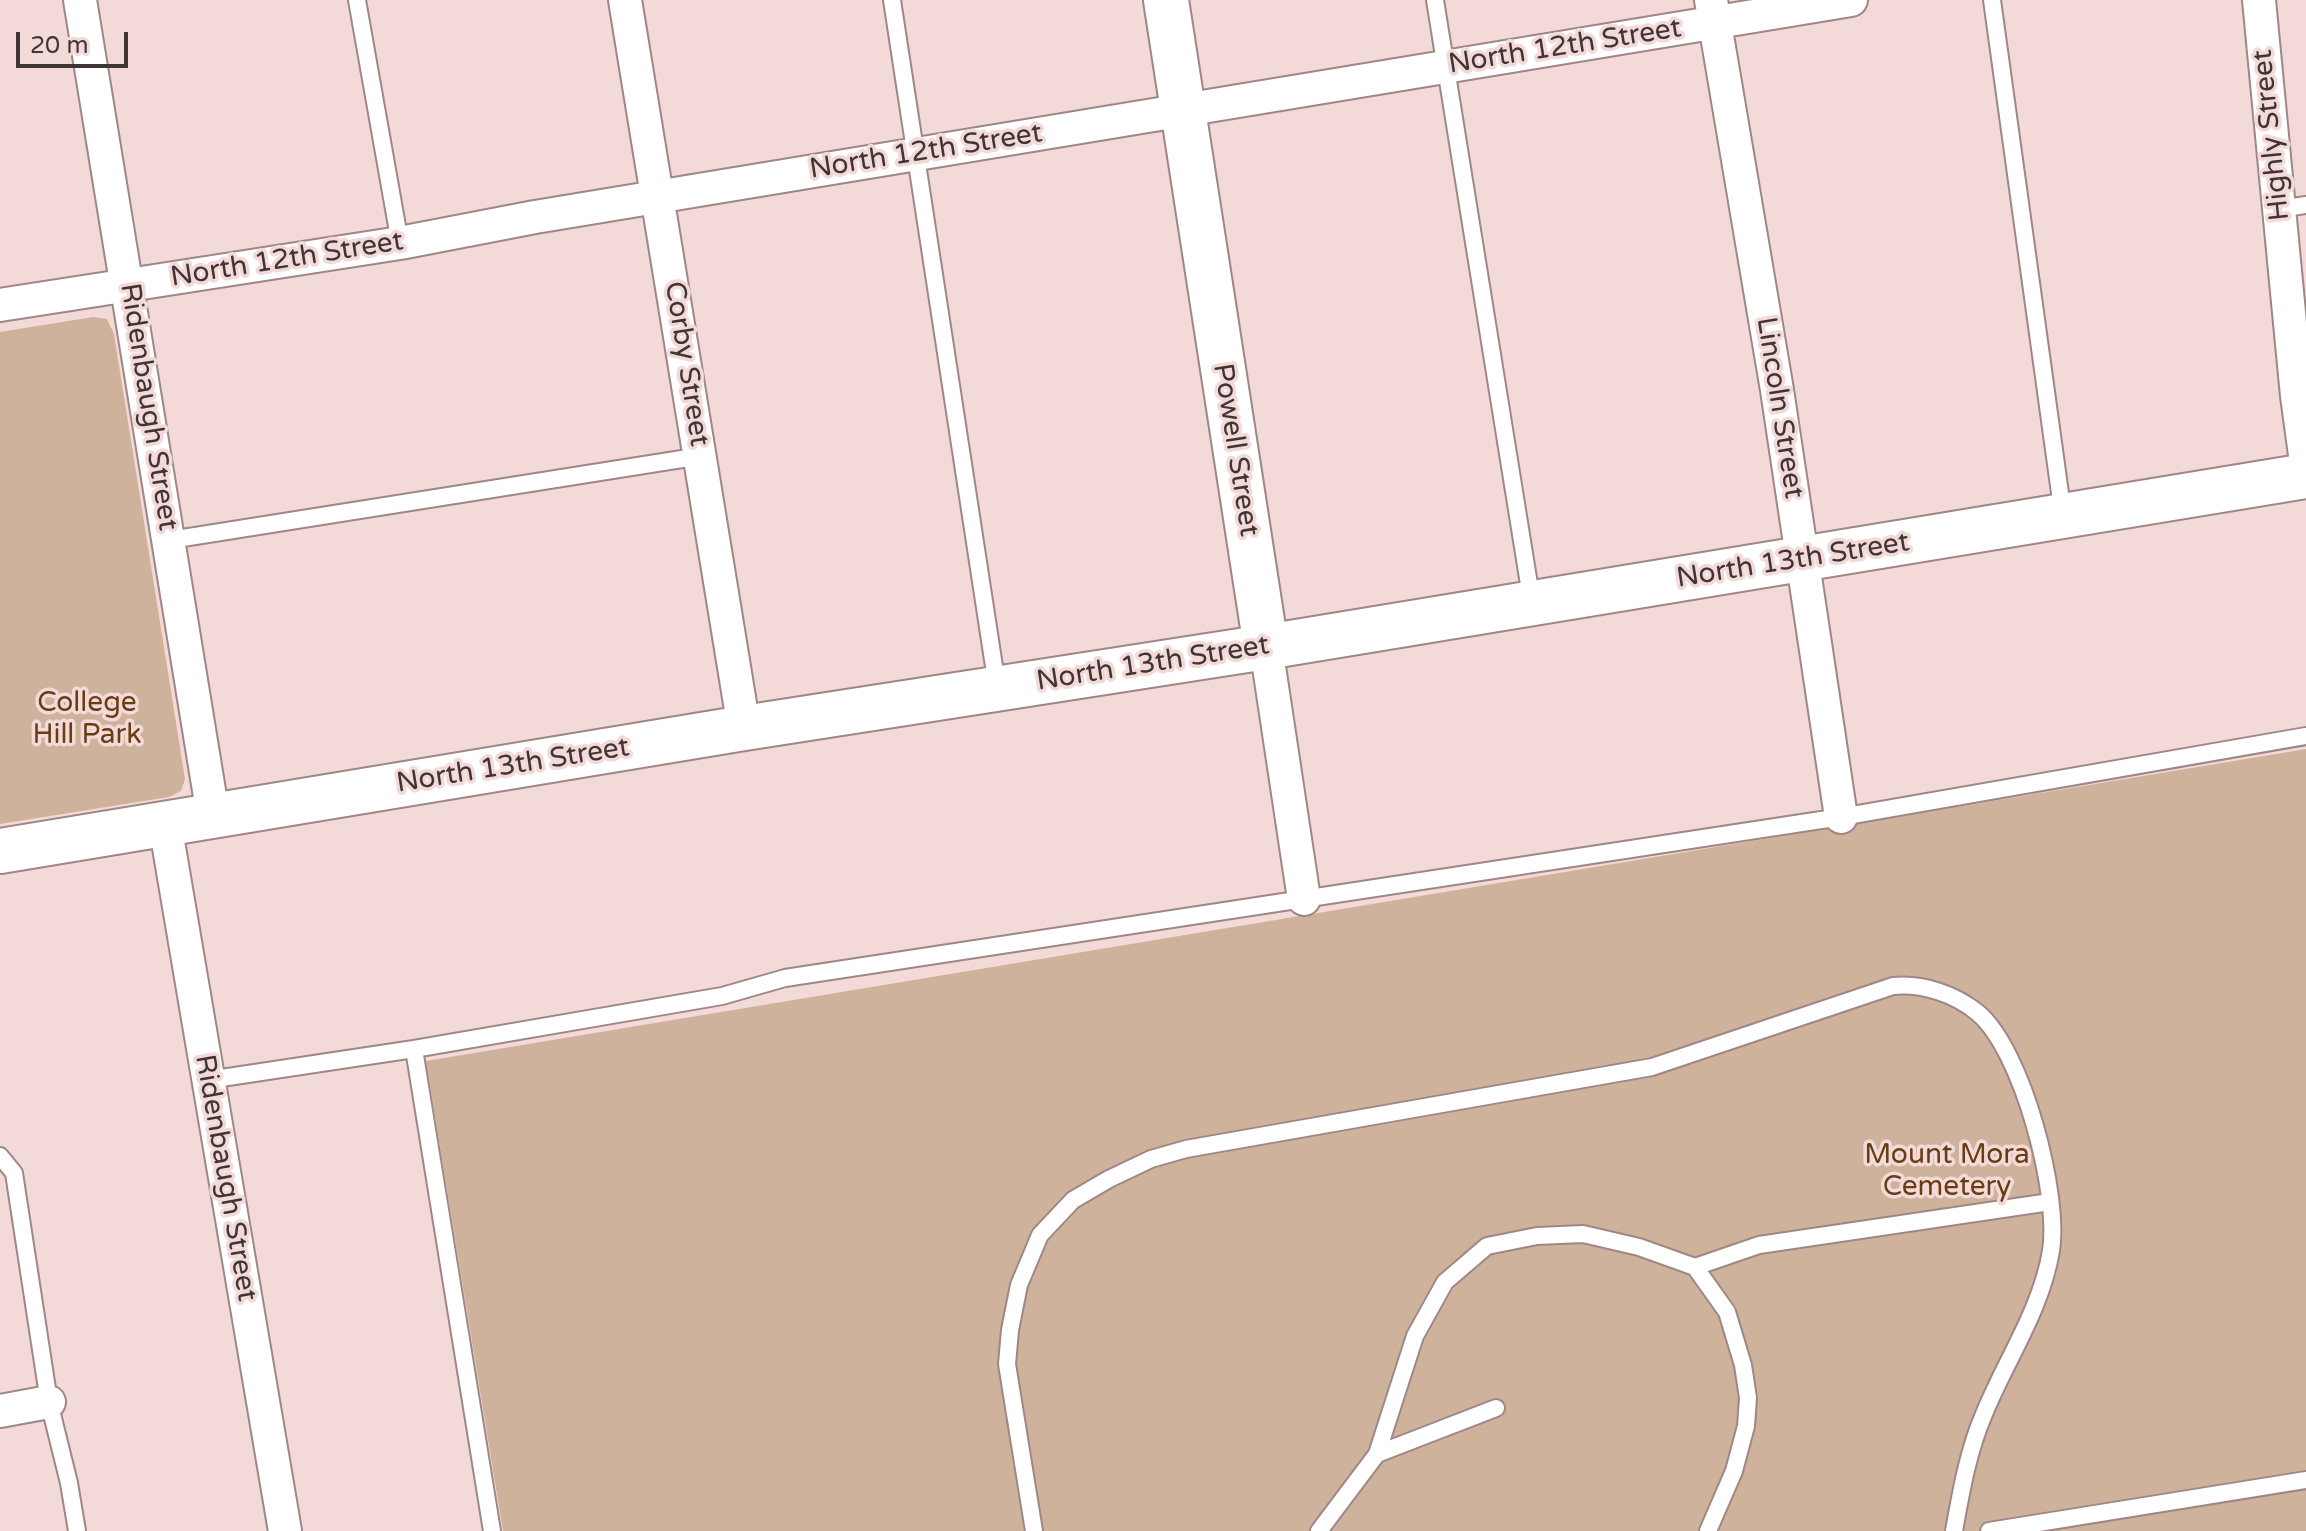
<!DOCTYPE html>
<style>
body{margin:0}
#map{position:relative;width:2306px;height:1531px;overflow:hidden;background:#f3d9d8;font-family:"Varela Round",sans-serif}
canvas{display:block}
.scale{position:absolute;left:16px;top:32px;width:112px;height:36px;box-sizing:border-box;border:4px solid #403535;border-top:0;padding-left:10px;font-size:24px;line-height:28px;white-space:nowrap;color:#403535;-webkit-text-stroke:6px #f3d9d8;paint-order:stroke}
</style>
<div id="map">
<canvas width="2306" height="1531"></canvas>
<div class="scale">20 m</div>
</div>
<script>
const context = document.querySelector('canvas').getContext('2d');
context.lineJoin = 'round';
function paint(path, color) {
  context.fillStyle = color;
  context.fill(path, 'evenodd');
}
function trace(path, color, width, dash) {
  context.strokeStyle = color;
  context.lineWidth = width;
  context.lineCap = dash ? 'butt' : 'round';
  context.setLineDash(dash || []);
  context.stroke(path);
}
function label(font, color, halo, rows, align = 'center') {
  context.font = font + ' "Varela Round",sans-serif';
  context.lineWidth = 7;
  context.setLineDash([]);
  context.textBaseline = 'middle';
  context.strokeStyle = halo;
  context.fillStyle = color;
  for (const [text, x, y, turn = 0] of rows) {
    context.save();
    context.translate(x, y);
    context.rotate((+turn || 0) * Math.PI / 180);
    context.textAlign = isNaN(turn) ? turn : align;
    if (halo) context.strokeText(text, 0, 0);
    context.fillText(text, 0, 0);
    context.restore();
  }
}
paint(new Path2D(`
 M93,317L107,319L114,334L185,779L181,791L169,797L0,824V332Z
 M2306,749V1531H503L426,1061Z`), '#cfb29b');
const lane = new Path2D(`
 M357,0L400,243
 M892,0L997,686
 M1435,0L1532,603
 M1992,0L2063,515
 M2279,209L2306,205
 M170,540L701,456
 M414,1049L492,1531
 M208,1080L414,1049L722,996L785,978L1841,817L2306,736
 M0,1156L14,1173L49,1402L69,1483L77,1531
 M1695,1267L1759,1245L2050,1202
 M1496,1408L1377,1454L1415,1336L1445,1282L1487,1246L1537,1236L1583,1234L1639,1247L1695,1267L1727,1312L1743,1365L1748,1398L1746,1426L1734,1471L1708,1531
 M1034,1531L1007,1364L1010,1330L1019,1285L1040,1235L1073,1200L1109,1179L1151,1159L1186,1149L1652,1067L1893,986C1922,983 1955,994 1978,1013C2023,1051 2060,1195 2051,1251C2041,1310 2006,1360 1984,1414C1968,1451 1961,1492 1954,1531
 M1319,1531L1377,1454
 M1989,1531L2306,1480`);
const street = new Path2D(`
 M80,0L213,815
 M625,0L744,728
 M1711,0L1777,390L1841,817
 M2259,0L2297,396L2306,462
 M0,305L400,243L535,217L1851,0
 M1266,647L1304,899
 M165,824L285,1531
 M0,1411L49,1402`);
const secondary = new Path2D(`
 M1166,0L1266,647
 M0,851L744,728L1266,647L2306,476`);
trace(lane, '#9f8786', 20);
trace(street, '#9f8786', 36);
trace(secondary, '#9f8786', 48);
trace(lane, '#fff', 16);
trace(street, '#fff', 32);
trace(secondary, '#fff', 44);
label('28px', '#403535', '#f3d9d8', [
 ["North 12th Street",1565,47,-9],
 ["Highly Street",2272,135,-96],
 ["North 12th Street",926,152,-9],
 ["North 12th Street",287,260,-9],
 ["Corby Street",686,364,81],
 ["Ridenbaugh Street",148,407,81],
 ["Lincoln Street",1779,408,81],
 ["Powell Street",1235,450,81],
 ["North 13th Street",1793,561,-9],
 ["North 13th Street",1153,664,-9],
 ["North 13th Street",513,766,-9],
 ["Ridenbaugh Street",225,1178,80]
]);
label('28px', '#693d12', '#f3d9d8', [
 ["College",87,704],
 ["Hill Park",87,736],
 ["Mount Mora",1947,1156],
 ["Cemetery",1947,1188]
]);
</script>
